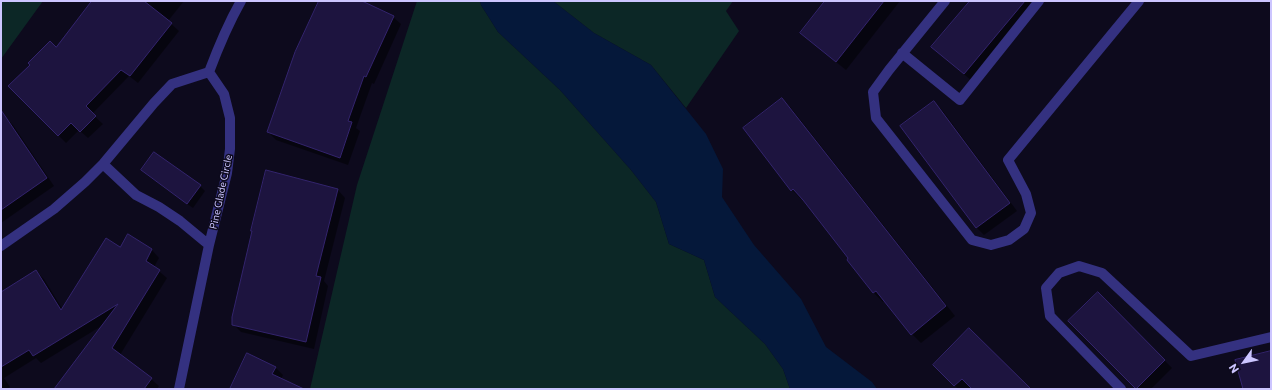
<!DOCTYPE html>
<style>
body{margin:0}
#map{position:relative;width:1272px;height:390px;overflow:hidden;background:#0d0a1d;font-family:Commissioner,sans-serif}
canvas{display:block}
.frame{position:absolute;inset:0;border:2px solid #ccc5ff;pointer-events:none}
.north{position:absolute;left:1224px;top:342px;width:40px;height:40px;-webkit-text-stroke:3px #0d0a1d;paint-order:stroke;rotate:237deg;font-size:11px;font-weight:700;line-height:16px;text-align:center;color:#ccc5ff}
.north::after{content:'';display:block;margin:auto;width:14px;height:18px;background:#ccc5ff;clip-path:polygon(50% 0,100% 100%,50% 72%,0 100%)}
</style>
<div id="map">
<canvas width="1272" height="390"></canvas>
<div class="frame"></div>
<div class="north">N</div>
</div>
<script>
const context = document.querySelector('canvas').getContext('2d');
context.lineJoin = 'round';
function paint(path, color) {
  context.fillStyle = color;
  context.fill(path, 'evenodd');
}
function trace(path, color, width, dash) {
  context.strokeStyle = color;
  context.lineWidth = width;
  context.lineCap = dash ? 'butt' : 'round';
  context.setLineDash(dash || []);
  context.stroke(path);
}
function label(font, color, halo, rows, align = 'center') {
  context.font = font + ' Commissioner,sans-serif';
  context.lineWidth = 3;
  context.setLineDash([]);
  context.textBaseline = 'middle';
  context.strokeStyle = halo;
  context.fillStyle = color;
  for (const [text, x, y, turn = 0] of rows) {
    context.save();
    context.translate(x, y);
    context.rotate((+turn || 0) * Math.PI / 180);
    context.textAlign = isNaN(turn) ? turn : align;
    if (halo) context.strokeText(text, 0, 0);
    context.fillText(text, 0, 0);
    context.restore();
  }
}
paint(new Path2D(`
 M1,1H43L1,59Z
 M417,1H480L481,5L498,32L560,90L631,170L656,202L669,244L704,260L715,297L765,344L783,369L790,389H310L357,185Z
 M553,1H733L726,11L739,31L686,108L651,65L594,33Z`), '#0c2726');
paint(new Path2D(`
 M480,1H553L594,33L651,65L706,134L723,169L722,197L754,245L801,299L826,347L872,382L877,389H790L783,369L765,344L715,297L704,260L669,244L656,202L631,170L560,90L498,32L481,5Z`), '#05183a');
paint(new Path2D(`
 M94,1H184L168,21L179,31L138,83L129,76L92,114L103,124L88,138L79,130L66,143L9,86L56,49Z
 M320,1H359L393,17L401,24L374,84L372,83L356,128L360,131L348,165L276,140L268,132Z
 M827,1H900L846,70L811,42L802,33Z
 M971,1H1035L972,81L940,54Z
 M782,99L791,108L955,316L921,343L912,334L885,300L883,302L874,293L848,260L850,258L802,198L801,199L792,190Z
 M934,102L942,110L1017,211L984,235L977,228L902,127Z
 M5,117L13,125L54,186L1,223V120Z
 M142,170L200,186L205,191L193,208L148,176Z
 M338,190L345,198L324,281L328,286L314,349L241,332L233,324Z
 M128,235L152,250L159,258L154,267L167,278L120,355L151,379L159,386L157,389H62L103,325L41,363L36,358L4,378L10,387L7,389H1V293L36,271L44,279L63,310L120,248Z
 M1098,293L1172,368L1151,389H1136L1070,321Z
 M934,365L1030,389H958Z
 M275,367L283,375L281,379L296,389H231Z`), '#0007');
const building = new Path2D(`
 M92,1H144L172,23L130,76L121,70L86,106L96,116L80,132L71,123L58,136L8,86L30,65L28,63L50,41L56,47Z
 M319,1H362L394,16L366,77L364,76L348,121L352,122L340,158L267,132L295,52Z
 M825,1H884L836,62L800,33Z
 M970,1H1025L964,74L931,47Z
 M782,98L946,306L911,335L876,291L873,293L847,260L848,258L803,200L793,189L791,191L743,128Z
 M934,101L1010,203L976,228L900,126Z
 M1,110L47,178L1,210Z
 M154,152L201,185L187,204L141,170Z
 M266,170L338,189L316,276L321,277L306,342L232,325V317L252,231H251Z
 M128,234L152,249L146,261L160,270L112,348L152,378L144,389H54L118,304L33,356L29,350L1,367V292L36,270L61,310L106,238L120,247Z
 M1098,292L1165,360L1136,389L1068,321Z
 M969,328L1031,389H972L962,379L954,386L933,365Z
 M1271,351V389H1243L1235,360Z
 M247,353L276,367L272,374L304,389H230Z`);
paint(building, '#1d143f');
trace(building, '#33246d', 1);
trace(new Path2D(`
 M945,1L889,70L873,92L876,118L972,240L991,245L1009,240L1024,229L1031,213L1026,194L1008,160L1139,1
 M902,53L960,100L1039,1
 M103,164L136,195L159,207L180,221L209,245
 M1,246L54,209L85,182L103,164L154,103L172,84L209,72C218,48 228,24 241,1
 M179,389L209,245L227,173L230,149V118L224,94L209,72
 M1121,389L1050,316L1046,288L1059,273L1079,266L1102,273L1191,356L1271,337`), '#343180', 10);
label('10px', '#ccc5ff', '#0d0a1d', [
 ["Pine Glade Circle",221,192,-78]
]);
</script>
